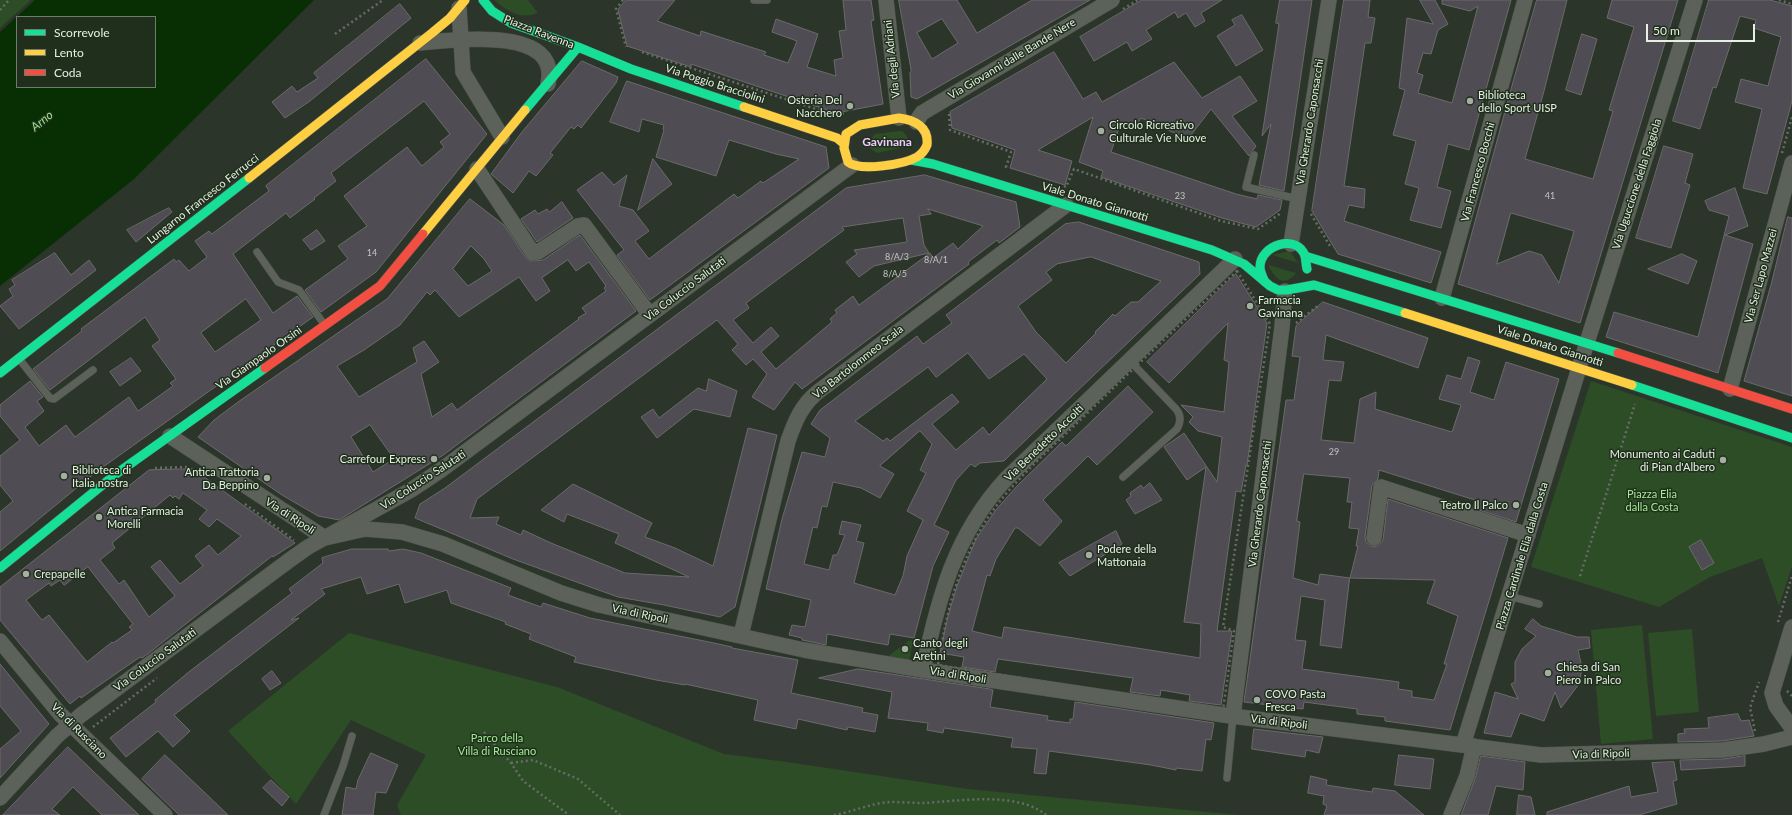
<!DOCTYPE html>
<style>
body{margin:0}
#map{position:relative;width:1792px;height:815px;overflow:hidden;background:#2c352a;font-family:Lato,sans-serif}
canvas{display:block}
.legend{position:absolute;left:16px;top:16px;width:140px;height:72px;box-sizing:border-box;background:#1f2f1c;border:1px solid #6e7c6c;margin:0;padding:5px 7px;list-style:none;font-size:12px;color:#e5f0e3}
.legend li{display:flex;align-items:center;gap:8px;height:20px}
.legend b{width:20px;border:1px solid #6e7c6c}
.scale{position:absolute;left:1646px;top:24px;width:109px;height:18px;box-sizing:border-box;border:2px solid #e5f0e3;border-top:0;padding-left:5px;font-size:12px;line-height:14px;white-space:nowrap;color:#e5f0e3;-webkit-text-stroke:3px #1f2f1c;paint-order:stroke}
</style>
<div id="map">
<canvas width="1792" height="815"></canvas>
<ul class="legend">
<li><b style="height:5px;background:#16e098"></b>Scorrevole</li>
<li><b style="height:5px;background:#ffcf43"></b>Lento</li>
<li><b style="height:5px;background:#f24e42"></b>Coda</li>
</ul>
<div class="scale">50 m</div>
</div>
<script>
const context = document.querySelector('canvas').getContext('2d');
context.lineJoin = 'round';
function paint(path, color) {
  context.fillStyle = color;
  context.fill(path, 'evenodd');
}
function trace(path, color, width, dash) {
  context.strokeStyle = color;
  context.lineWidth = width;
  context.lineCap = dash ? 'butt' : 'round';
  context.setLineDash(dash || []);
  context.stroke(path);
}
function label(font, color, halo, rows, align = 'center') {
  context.font = font + ' Lato,sans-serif';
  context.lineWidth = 3;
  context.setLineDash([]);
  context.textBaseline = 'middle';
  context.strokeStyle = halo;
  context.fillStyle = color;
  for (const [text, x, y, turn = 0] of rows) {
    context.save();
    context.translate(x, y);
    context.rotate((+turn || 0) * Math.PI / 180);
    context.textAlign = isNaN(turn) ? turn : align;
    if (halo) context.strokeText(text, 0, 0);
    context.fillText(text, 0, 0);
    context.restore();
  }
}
paint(new Path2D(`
 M0,0H31L0,28Z
 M494,0H528L538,13C520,20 507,11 494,0Z
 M901,131C906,133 908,137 908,142L905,147L877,153L870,148L869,141L875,134Z
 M1290,251L1298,263L1272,255Z
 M1268,265L1296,273C1283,289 1275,278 1268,265Z
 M1591,381L1792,447V567L1779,606L1762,558L1710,577L1659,607L1531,567Z
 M1642,625L1653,739L1601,744L1591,630Z
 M1692,629L1699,712L1656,716L1648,633Z
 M349,633L557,687L724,754L787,762L968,789L1239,815H401L397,805L426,755L351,720L296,804L228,731Z
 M913,640L909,662L887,657L908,641Z`), '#2c4d26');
paint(new Path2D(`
 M35,0H314L134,179L0,286V32ZM17,17H155V87H17Z`), '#082e04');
const building = new Path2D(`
 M626,0H675L657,21L700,36L701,31L766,52L764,55L788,63L797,41L772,32L776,19L818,34L807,67L836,76L834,60L843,58L839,31L846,30L843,0H871L874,20L871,21L883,104L836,113L691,64V67L627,46L618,10Z
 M899,0H957L977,33L1032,0H1090L917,99L911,97L910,72L911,71ZM942,19L958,43L932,59L917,33Z
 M1142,0H1222L1201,13L1205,21L1195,27L1186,13L1178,18L1175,12L1146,30L1152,39L1132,51L1127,42L1094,61L1080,37Z
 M1280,0H1312L1284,191L1259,185L1271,124L1262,136L1279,24L1276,23Z
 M1344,0H1370L1368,17L1375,18L1371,43H1365L1344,186L1365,189L1364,208L1349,205L1344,221L1441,252L1431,283L1338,254L1312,211Z
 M1420,0H1435L1448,24L1438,30L1431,54L1423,53L1417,73L1423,75L1418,93L1452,103L1478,6L1470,11L1442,4V0H1511L1469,150L1448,144L1437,187L1451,191L1441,228L1410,220L1419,188L1405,184L1416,141L1393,135L1405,90L1399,88L1407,18L1433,24Z
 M1537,0H1567L1544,91L1525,159L1593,179L1613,111L1609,110L1634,27L1607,18L1612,0H1678L1580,323L1458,284L1513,82ZM1511,213L1574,231L1559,283L1542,255L1529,251L1497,264Z
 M1709,0H1770L1792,6V101L1767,194L1743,188L1762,109L1735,102L1741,79L1768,86L1781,37L1754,28L1756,20L1740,16L1716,88L1713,87L1700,129L1673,121Z
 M400,4L411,18L310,101L285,118L272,102L292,86L297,92L318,78L314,73Z
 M1242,15L1263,50L1236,66L1217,36L1235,25L1232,20Z
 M1582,34L1597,39L1581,95L1566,90Z
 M1054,52L1083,99L1096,92L1102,102L1174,62L1202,98L1240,76L1257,101L1232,116L1256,146L1249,156L1211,109L1188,139L1141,118L1136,126L1121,122L1111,152L1236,194L1257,199L1258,195L1282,200L1280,210L1256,227L1222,218L1101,177L1103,171L1079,162L1093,117L1038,150L1072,161L1065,185L1010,168L1015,150L952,128L950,112Z
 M426,59L487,134L376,272L321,312L305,290L348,259L338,246L367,226L344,196L407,147L422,166L444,147L440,142L450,134L424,101L331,173L336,181L314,198L315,199L290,218L286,213L233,254L273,313L297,296L313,317L96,472L0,551V512L13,501L0,485V456L20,440L0,416V405L30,381L43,397L37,401L44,411L25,427L39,446L66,425L75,437L129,397L138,411L173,386L170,383L176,379L152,346L160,340L145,317L50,390L33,369L82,331L81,329L174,259L176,262L179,260L189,271L207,257L195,241L209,231L212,234L269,191L266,186ZM246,299L261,320L215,352L201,333Z
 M582,61L618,77L616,83L581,128L578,125L574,129L571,127L550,153L553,155L536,176L529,171L513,193L491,174L522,132Z
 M627,81L826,147L829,168L650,300L617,255L624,250L577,190L602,172L614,185L627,175L619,206L633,210L649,231L635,241L649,259L734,194L738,198L761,181L763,183L799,159L776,154L729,140L716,176L656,157L664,130L663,129L664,125L642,119L639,132L610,122Z
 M1664,146L1693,154L1685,183L1690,185L1671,248L1636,238Z
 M653,159L672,184L638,210Z
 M925,175L1016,202L1020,227L999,243L997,240L968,262L969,264L802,389L795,382L774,410L752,397L767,374L753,359L746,365L732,350L738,344L717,320L477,499L470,518L499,517L496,524L521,535L523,530L551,543L625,573L689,577L615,543L619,534L567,514L564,522L541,510L573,484L652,523L645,537L675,548L713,566L748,428L777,435L735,607L720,617L664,605L618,597L513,559L415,518L420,504L445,488L846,188ZM928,209L983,226L958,249L953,243L933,258L930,253L859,305L853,296L835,310L837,313L830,319L832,322L776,369L761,352L779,336L771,327L753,343L733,320L749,308L746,303L844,230L842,227L903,218L907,242L854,250L857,254L846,262L859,277L874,266L929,253L924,245L919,216L931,214Z
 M1735,188L1748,226L1725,235L1753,244L1718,373L1606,337L1614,312L1698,337L1729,216L1709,210L1705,201Z
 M470,199L504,225L526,258L530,261L543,260L580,235L636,311L442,456L339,520L318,516L282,495L198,437L214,420L238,402L387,299ZM471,246L484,259L492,271L468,286L453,269ZM568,260L576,271L589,262L606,286L604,288L606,291L582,308L586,313L578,318L579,319L457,410L452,403L432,417L421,374L439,362L424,341L413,348L417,362L359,397L337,366L364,350L400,325L427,292L430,295L435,290L459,317L519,277L536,301L550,291L542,278ZM370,425L394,459L373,472L351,437Z
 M562,202L573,218L537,242L521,219L535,210L538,214L547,209L549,212Z
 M169,208L172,212L136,242L127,230Z
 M1788,217L1792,218V396L1744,381L1771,285Z
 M1079,222L1199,262L1200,274L1009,456L1004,461L980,463L975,467L971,464L956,480L934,525L949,532L933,566L914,638L890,634L888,645L827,634L826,645L802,640V638L789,635L792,625L805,627L811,600L766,589L782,519L802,452L825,457L830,438L811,424L820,410L917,336L923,344L952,323L946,315L1065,224ZM1091,257L1161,281L1138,302H1131L1115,316L1113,314L1095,332L1096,333L1066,363L1036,332L1018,306L1052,280L1046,272L1057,264ZM968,353L989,379L1024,354L1047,379L989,435L983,427L956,450L932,424L959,402L952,394L890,441L887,438L883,441L855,421L928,367L936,377ZM920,431L932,444L920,470L926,473L907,511L923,520L907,556L903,576L895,595L854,583L864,543L856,541L861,525L842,521L839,534L845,535L837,555H833L829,570L804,564L813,527L817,528L822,506L827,507L833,482L861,488L880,498L894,474L880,466Z
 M317,230L325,241L311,250L303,240Z
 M55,253L71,275L89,260L96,270L19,329L0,306L13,296L9,289L15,285L12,280Z
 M1682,254L1697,261L1688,284L1648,269Z
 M1236,274L1267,323L1247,465H1246L1241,492L1236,491L1217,631H1232L1221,705L1189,701L1190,695L1161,690L1160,696L1130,692L1133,678L998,659L995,672L962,667L964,657L940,653L948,616L957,586L976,539L995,511L1017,486L1062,442L1066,446L1128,386L1153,412L1097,465L1088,456L1043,500L1062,521L1040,546L1018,528H1015L996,559L990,576L987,575L972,631L1002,638L1004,627L1200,658L1201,624L1184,622L1206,467L1187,480L1164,447L1184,433L1217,482L1222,437L1198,431L1189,422L1193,417L1181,405L1224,412L1229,362L1224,360L1228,323L1169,383L1147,362Z
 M1323,302L1428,338L1418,368L1326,335L1323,360L1344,362L1341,381L1329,380L1321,440L1354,443L1360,399L1376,392L1375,409L1452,432L1461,405L1439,399L1447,375L1461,379L1468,357L1480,361L1470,392L1494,400L1506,362L1559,379L1516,522L1473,508L1475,500L1379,470L1378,479L1372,485L1365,537L1366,542L1372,547L1378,546L1383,540L1388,499L1508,538L1450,730L1385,721V717L1357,714V709L1304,702L1303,709L1244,702L1286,400H1294L1300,357L1292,356L1296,326ZM1304,474L1350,478L1347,502H1352L1349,528L1359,529L1356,546H1358L1350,578L1320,574L1318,585L1293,578L1300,522L1297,521ZM1350,578L1435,580L1427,603L1458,616L1444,664H1447L1434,700L1412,697V691L1398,689L1399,682L1302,669L1306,641L1295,640L1301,596L1325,600L1320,645L1341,648Z
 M131,358L141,371L120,386L110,372Z
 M709,379L737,391L730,417L694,409L657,438L641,417L653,409L659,418L698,388L706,391Z
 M193,469L295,543L273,557L272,556L149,653L142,658L140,657L81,698L80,696L70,704L0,620V587L149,470ZM183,493L207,510L199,519L209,527L217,519L241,536L218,555L209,545L195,556L203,566L180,584L160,560L151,567L175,596L149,617L124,580L119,584L100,560L115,548L112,543L148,513L170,495L173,498L175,496L179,499ZM88,567L133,624L129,627L132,630L113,643L112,642L87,662L49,615L42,620L26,600L49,583L51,586L60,580L64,585Z
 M1150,483L1162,500L1135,514L1126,500L1131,496L1130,493L1141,485L1143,488Z
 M1116,531L1122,544L1070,576L1059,563Z
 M1701,540L1714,563L1702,570L1689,547Z
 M352,549H388L389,551L403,549L421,553L511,588L508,595L541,607L543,603L590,618L714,643L732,647V648L798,660L791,693L863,708L862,712L878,715L875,732L848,727L847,730L798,719L796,729L754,720L758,700L685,684V685L656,680L574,662L576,657L529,639L531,634L505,624L506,622L451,603L447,590L405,603L399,584L367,594L361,577L321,589L325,594L291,620L299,618L174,715L190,731L173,747L158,731L126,757L110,738L156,702L155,700L190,671L292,593L289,589L323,563L322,558Z
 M1533,619L1541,626L1577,637H1589L1590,648L1578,650L1582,668L1579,684L1561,708L1555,692L1544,721L1520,713L1511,737L1484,733L1495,692L1518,699L1511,684L1515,682V662L1522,649L1536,636L1525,629Z
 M0,664L49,724L0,778V749L21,731L0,706Z
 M858,669L990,689L993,690L990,707L1048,716L1047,720L1070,723V719H1073L1075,702L1214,723L1211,740L1206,739L1202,771L1176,768V770L1151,765L1049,751L1046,774L1034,773L1037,749L1011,747L1013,738L944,728L943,733L927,730L928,723L888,718L892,692L819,678Z
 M272,671L281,683L270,690L262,679Z
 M1738,714L1741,721L1749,720L1754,736L1722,741L1678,742V734L1685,733L1684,729L1709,728L1708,718Z
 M1254,729L1323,737L1319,753L1306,750L1305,757L1252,749Z
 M68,747L119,796L139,815H102L73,787L52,809L60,815H3Z
 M371,753L398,765L386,793L376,792L373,815H342L346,787L356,789L358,780Z
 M165,755L201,789L228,815H179L142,779Z
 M1399,755L1434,759L1430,789L1395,785Z
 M1481,756L1525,762L1523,790L1496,786L1488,815H1461L1475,779Z
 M1745,756V766L1681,770L1680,760L1723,759Z
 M1674,762L1677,780L1673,781L1677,804L1639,815H1547V812L1629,786L1631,797L1658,792L1652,763Z
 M1311,776L1327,780L1326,785L1372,792L1373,788L1395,791L1424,815H1324L1327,806L1323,804L1324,796L1308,793Z
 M271,780L289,797L282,806L263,788Z
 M1519,795L1531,797L1535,815H1517Z`);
paint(building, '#504c53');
trace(building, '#6a6b6a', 1);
const lane = new Path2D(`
 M754,0H767
 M1254,155L1246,187L1298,199
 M257,252L278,282L299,290L324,324
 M20,360L50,398L54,399L93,370
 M1123,477L1177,429C1181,422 1181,415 1176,409L1129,360
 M1509,596L1539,604
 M1227,778L1233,716
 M324,815L343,766L352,736`);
const street = new Path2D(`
 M886,0L899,118
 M459,8L463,72L502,137
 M420,43C451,40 562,25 548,84
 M916,122L922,113L1112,0
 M477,169L533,253L538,252L578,226L584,225L650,315
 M1291,244L1329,0
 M1442,298L1525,0
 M1730,389L1792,163
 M170,436L325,538L365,529L402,532L443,544L561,593L599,605L804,650L923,670L1224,715L1541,755L1723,750L1764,744L1792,737
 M1374,538L1381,487L1528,535
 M1792,627L1772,693L1776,706L1792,728
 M741,635L788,441C795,421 802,404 819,391L1066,205
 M0,641L60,714L165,815
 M923,670C938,599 955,534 1006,479L1235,259
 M1233,716L1282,327L1285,291
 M1463,745L1579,368L1695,0
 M0,798L57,736L81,715L291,559L308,547L411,490L441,470L852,165
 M1451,815L1467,776L1474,746`);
const fast = new Path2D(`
 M483,0L492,11L511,23L578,47L631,69L744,107
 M525,110L578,47
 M911,160L933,164L1212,250L1244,264L1270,286L1278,290H1287L1314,285L1405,313
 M1305,256L1618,353
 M1265,282C1263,278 1260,272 1260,267C1260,245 1297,233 1305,256C1306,260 1306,265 1307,269
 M0,373L249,178
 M1632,385L1792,438
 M0,568L116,474L265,368`);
const slow = new Path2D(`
 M744,107L837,138L843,143
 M899,118C915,120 929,127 927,145C925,150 922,154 917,157C905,164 860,172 848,162L844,148L846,134L860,125Z
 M249,178L432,33L450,18L465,0
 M423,234L525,110
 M1405,313L1632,385`);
const jam = new Path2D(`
 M1618,353L1792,409
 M265,368L380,286L423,234`);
trace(lane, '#4b5249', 8);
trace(street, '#4b5249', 16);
trace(fast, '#4b5249', 10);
trace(slow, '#4b5249', 10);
trace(jam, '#4b5249', 10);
trace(new Path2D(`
 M623,0L616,9L626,47
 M1779,0L1792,4
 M1123,9L1138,0
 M0,10L9,0
 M335,34L383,0
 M642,52L834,115L845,113
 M949,114L950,130L1011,152L1006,167L1009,168
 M1782,153L1792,117
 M1064,186L1066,187L1074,169L1221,221L1258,229L1281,213
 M1311,214L1330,246
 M1237,271L1270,324L1223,627L1234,631L1223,710L938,665C945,620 955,577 977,536C999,493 1042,457 1077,423C1130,372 1183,321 1237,271Z
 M1296,323L1319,305
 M155,468L190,467
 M245,504L294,540
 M1580,576L1635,404
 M1778,622L1792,576
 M1787,691L1792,696
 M93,727L157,678
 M1755,731L1750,708L1759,682
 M484,732L511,763L523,781L569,815
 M511,763L533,760L578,779L620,815
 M834,815C852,812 872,803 890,802C901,802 913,803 924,803C959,801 1017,791 1046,815`), '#676d66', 2.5, [2, 3]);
trace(lane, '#5c625a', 7);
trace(street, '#5c625a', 15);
trace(fast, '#16e098', 9);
trace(slow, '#ffcf43', 9);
trace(jam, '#f24e42', 9);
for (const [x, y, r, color] of [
 [1470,101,4,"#a4afa2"],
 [850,106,4,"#a4afa2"],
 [1101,131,4,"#a4afa2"],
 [1250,306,4,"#a4afa2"],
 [434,459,4,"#a4afa2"],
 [1723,460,4,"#a4afa2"],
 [64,476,4,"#a4afa2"],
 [267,478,4,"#a4afa2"],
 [1516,505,4,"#a4afa2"],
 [99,517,4,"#a4afa2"],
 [1089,555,4,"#a4afa2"],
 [26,574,4,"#a4afa2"],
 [905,649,4,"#a4afa2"],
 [1548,673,4,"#a4afa2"],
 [1257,700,4,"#a4afa2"]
]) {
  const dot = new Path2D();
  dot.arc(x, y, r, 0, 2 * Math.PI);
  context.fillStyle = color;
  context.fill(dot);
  trace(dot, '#1f2f1c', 1.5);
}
label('9px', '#c0c7bf', null, [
 ["23",1180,196],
 ["41",1550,196],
 ["14",372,253],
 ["8/A/3",897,257],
 ["8/A/1",936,260],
 ["8/A/5",895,274],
 ["29",1334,452]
]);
label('11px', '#e5f0e3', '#1f2f1c', [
 ["Piazza Ravenna",539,32,21],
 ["Via degli Adriani",892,59,-96],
 ["Via Giovanni dalle Bande Nere",1012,59,-31],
 ["Via Poggio Bracciolini",715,84,18],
 ["Via Gherardo Caponsacchi",1310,122,-81],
 ["Via Francesco Bocchi",1478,172,-75],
 ["Via Uguccione della Faggiola",1637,184,-72],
 ["Lungarno Francesco Ferrucci",203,199,-38],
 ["Viale Donato Giannotti",1095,202,17],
 ["Via Ser Lapo Mazzei",1761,276,-75],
 ["Via Coluccio Salutati",685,289,-37],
 ["Viale Donato Giannotti",1550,346,18],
 ["Via Giampaolo Orsini",259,358,-35],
 ["Via Bartolommeo Scala",858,362,-38],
 ["Via Benedetto Accolti",1044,443,-44],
 ["Via Coluccio Salutati",423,480,-33],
 ["Via Gherardo Caponsacchi",1260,504,-83],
 ["Via di Ripoli",290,516,33],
 ["Piazza Cardinale Elia dalla Costa",1522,556,-73],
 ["Via di Ripoli",640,614,12],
 ["Via Coluccio Salutati",155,660,-36],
 ["Via di Ripoli",958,675,9],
 ["Via di Ripoli",1279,722,7],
 ["Via di Rusciano",79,731,45],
 ["Via di Ripoli",1601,754,-2]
]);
label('11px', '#e5f0e3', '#1f2f1c', [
 ["Biblioteca",1478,95],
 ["dello Sport UISP",1478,108],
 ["Osteria Del",842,100,"right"],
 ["Nacchero",842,113,"right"],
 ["Circolo Ricreativo",1109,125],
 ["Culturale Vie Nuove",1109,138],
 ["Farmacia",1258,300],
 ["Gavinana",1258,313],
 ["Monumento ai Caduti",1715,454,"right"],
 ["di Pian d'Albero",1715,467,"right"],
 ["Carrefour Express",426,459,"right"],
 ["Biblioteca di",72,470],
 ["Italia nostra",72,483],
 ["Antica Trattoria",259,472,"right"],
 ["Da Beppino",259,485,"right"],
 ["Teatro Il Palco",1508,505,"right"],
 ["Antica Farmacia",107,511],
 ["Morelli",107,524],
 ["Podere della",1097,549],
 ["Mattonaia",1097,562],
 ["Crepapelle",34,574],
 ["Canto degli",913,643],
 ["Aretini",913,656],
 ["Chiesa di San",1556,667],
 ["Piero in Palco",1556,680],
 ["COVO Pasta",1265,694],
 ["Fresca",1265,707]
], 'left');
label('11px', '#a1eb94', '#1f2f1c', [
 ["Piazza Elia",1652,494],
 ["dalla Costa",1652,507],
 ["Parco della",497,738],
 ["Villa di Rusciano",497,751]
]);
label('italic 12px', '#99e28c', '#1f2f1c', [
 ["Arno",42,121,-39]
]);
label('bold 12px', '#eecaff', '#1f2f1c', [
 ["Gavinana",887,142]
]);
</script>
